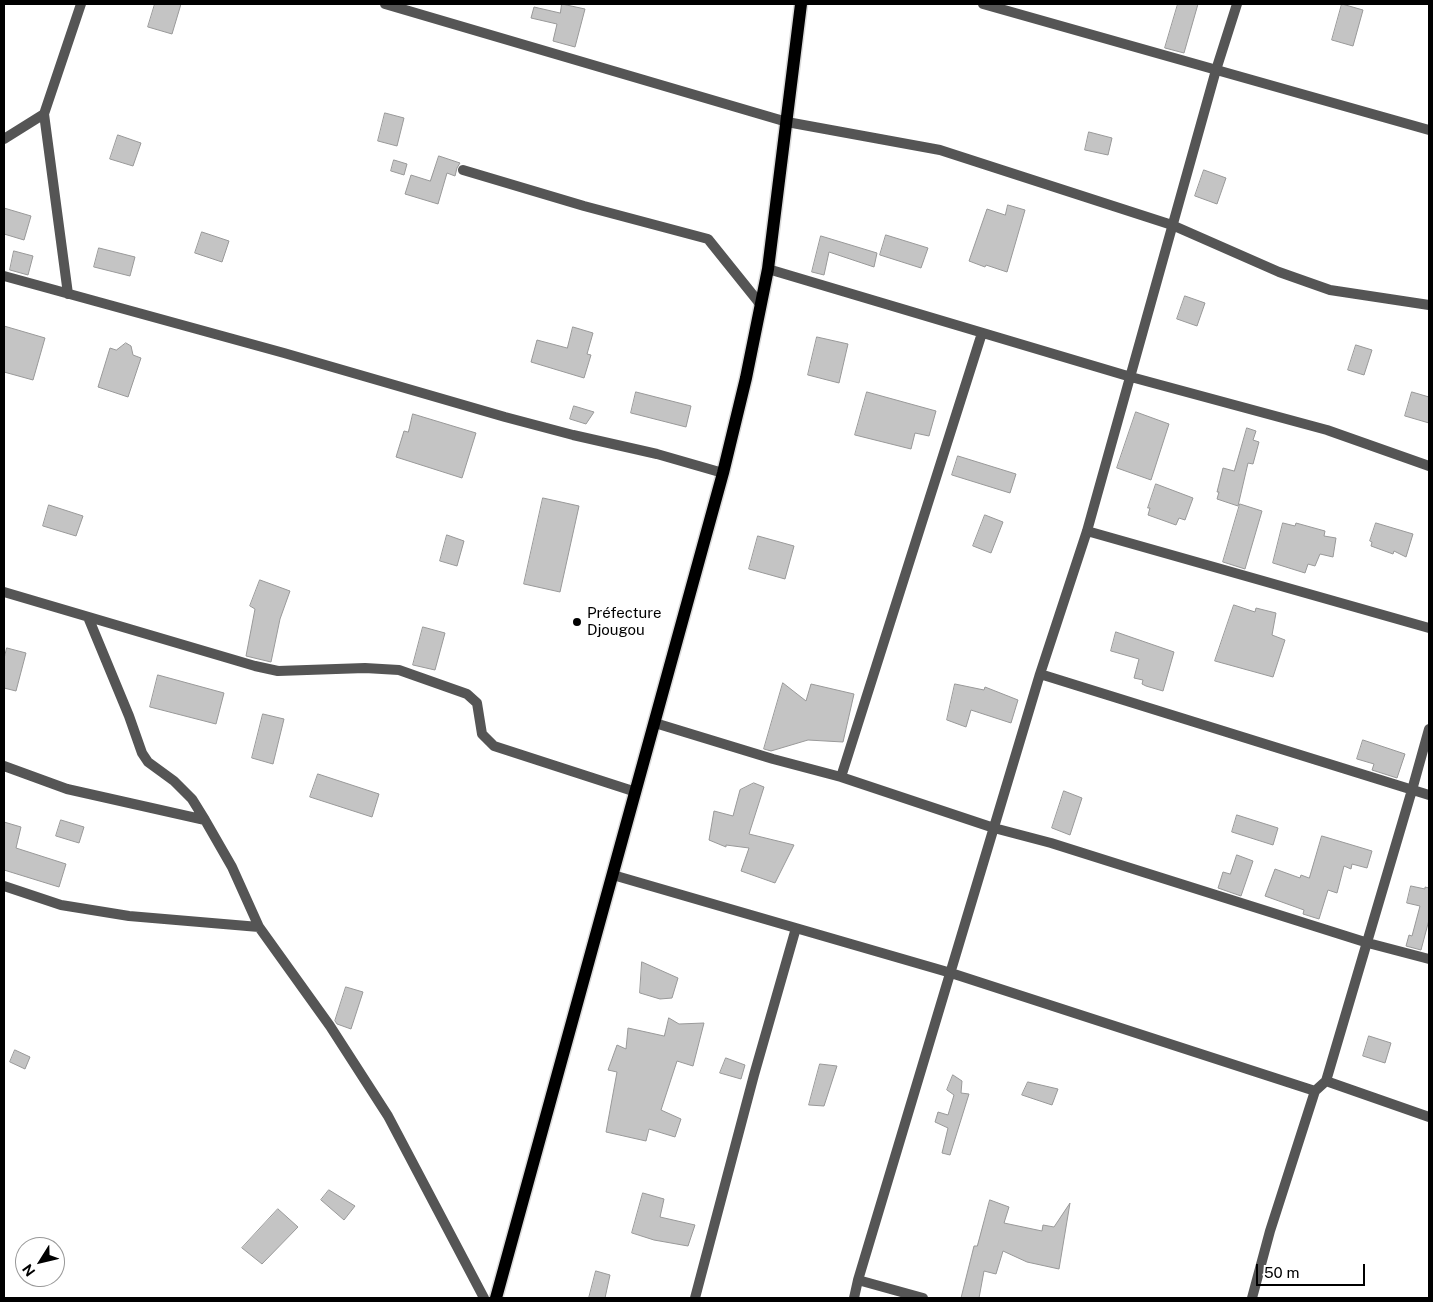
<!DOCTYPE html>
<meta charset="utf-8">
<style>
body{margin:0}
#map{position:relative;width:1433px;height:1302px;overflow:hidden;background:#fff;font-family:"Public Sans",sans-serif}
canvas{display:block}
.frame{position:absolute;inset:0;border:5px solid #000;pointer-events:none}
.north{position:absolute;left:15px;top:1237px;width:50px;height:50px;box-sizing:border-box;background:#fff;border:1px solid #999;border-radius:50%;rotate:234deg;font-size:14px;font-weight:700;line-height:20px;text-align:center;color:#000}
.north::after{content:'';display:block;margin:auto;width:18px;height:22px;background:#000;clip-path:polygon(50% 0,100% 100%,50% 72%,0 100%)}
.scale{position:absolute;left:1256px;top:1264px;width:109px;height:22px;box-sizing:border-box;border:2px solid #000;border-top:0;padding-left:6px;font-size:15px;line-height:18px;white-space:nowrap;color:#000;-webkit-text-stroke:4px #fff;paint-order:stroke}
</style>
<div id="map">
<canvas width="1433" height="1302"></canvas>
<div class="frame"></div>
<div class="north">N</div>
<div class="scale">50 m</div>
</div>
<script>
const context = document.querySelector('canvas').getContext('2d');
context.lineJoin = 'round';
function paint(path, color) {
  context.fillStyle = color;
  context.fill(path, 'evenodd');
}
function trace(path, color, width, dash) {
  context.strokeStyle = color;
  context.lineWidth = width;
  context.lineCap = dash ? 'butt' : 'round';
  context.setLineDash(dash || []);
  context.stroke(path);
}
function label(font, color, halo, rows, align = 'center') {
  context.font = font + ' "Public Sans",sans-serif';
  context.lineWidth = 4.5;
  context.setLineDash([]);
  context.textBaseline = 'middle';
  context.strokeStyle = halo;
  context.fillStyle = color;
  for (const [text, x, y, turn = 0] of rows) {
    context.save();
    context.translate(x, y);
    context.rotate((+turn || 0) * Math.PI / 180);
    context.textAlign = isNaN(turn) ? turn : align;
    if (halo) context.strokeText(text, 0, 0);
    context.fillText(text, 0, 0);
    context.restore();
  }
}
const building = new Path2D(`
 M155,4H181L172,34L148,27Z
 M562,4L585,9L575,47L553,41L557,24L531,18L534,7L560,13Z
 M1178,4H1198L1184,53L1165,48Z
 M1342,4L1363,10L1353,46L1332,40Z
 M385,113L404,118L397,146L378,141Z
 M1089,132L1112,138L1108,155L1085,150Z
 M118,135L141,143L133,166L110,159Z
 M439,156L460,163L457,168L455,176L447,173L438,204L405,194L411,175L430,181Z
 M394,160L407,164L404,175L391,171Z
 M1204,170L1226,178L1217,204L1195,196Z
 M1008,205L1025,210L1007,272L986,265L985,267L969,261L987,209L1005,215Z
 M4,208L31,216L24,240L4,234Z
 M202,232L229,241L222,262L195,253Z
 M886,235L928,248L921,268L880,255Z
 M821,236L877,253L874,267L829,252L824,275L812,272Z
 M99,248L135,257L130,276L94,267Z
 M14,251L33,256L28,275L10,270Z
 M1185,296L1205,303L1197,326L1177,319Z
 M4,326L45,338L33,380L4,372Z
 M573,327L593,333L587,354L591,355L584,378L531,362L537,340L567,348Z
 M817,337L848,344L839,383L808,375Z
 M126,343L131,346L133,355L141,358L128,397L98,387L110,348L116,350Z
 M1356,345L1372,350L1364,375L1348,370Z
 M636,392L691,406L686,427L631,413Z
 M867,392L936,411L929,436L915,433L911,449L855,435Z
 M1412,392L1429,397V423L1405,416Z
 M574,406L594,412L586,424L570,419Z
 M1136,412L1169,424L1151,480L1117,468Z
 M413,414L476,433L462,478L396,457L404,431L408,432Z
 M1247,428L1256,431L1253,440L1259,442L1253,464L1248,463L1238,506L1217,499L1219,492H1217L1223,468L1234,471Z
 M958,456L1016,474L1010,493L952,475Z
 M1156,484L1193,498L1185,520L1179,518L1176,525L1148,515L1150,508H1148Z
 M543,498L579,506L560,592L524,584Z
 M1240,504L1262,511L1245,569L1223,562Z
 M49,505L83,516L76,536L43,526Z
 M985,515L1003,522L991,553L973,546Z
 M1283,523L1295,526L1296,523L1325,531L1324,536L1336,538L1333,557L1320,554L1315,566L1308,564L1305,573L1273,563Z
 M1376,523L1413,534L1406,557L1394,551L1393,554L1371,546L1372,542L1370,541Z
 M447,535L464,541L457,566L440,561Z
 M758,536L794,546L785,579L749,569Z
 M260,580L290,591L280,619L271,662L246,656L255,609L250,606Z
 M1234,605L1255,612L1256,608L1276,613L1272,635L1285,640L1273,677L1215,661Z
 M423,627L445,633L435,670L413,665Z
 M1116,632L1174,652L1163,691L1146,686L1142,684L1143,680L1134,678L1139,659L1111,651Z
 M7,648L26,653L16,691L4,688V659Z
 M158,675L224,693L216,724L150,707Z
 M783,683L806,701L811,684L854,694L843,742L808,740L771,751L764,749Z
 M955,684L984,690L985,687L1018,700L1011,723L971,710L966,727L947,720Z
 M263,714L284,719L273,764L252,758Z
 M1363,740L1405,754L1397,778L1372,770L1374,764L1357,759Z
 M318,774L379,794L372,817L310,797Z
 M754,783L764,787L749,834L794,845L775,883L741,871L749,848L726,845V847L709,840L714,811L733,816L740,790Z
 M1064,791L1082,798L1070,835L1052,828Z
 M1237,815L1278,828L1273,845L1232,832Z
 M61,820L84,827L79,843L56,836Z
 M4,822L21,827L16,848L66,864L59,887L4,870Z
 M1322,836L1372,851L1367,868L1352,864L1351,869L1344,866L1337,893L1328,890L1319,919L1303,914L1304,910L1265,896L1275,869L1300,878L1301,875L1309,878Z
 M1237,855L1253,861L1241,896L1218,888L1223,872L1230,874Z
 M1411,886L1425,889V887L1429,888V920L1421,950L1406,946L1409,935L1412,936L1420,906L1407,903Z
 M642,962L678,978L672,998L660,999L640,993Z
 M346,987L363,992L351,1029L337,1024L335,1021Z
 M669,1018L679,1024L704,1023L693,1066L677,1061L661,1110L681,1119L675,1137L649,1129L646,1141L606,1132L617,1072L608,1070L617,1045L626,1049L628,1028L664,1036Z
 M1369,1036L1391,1043L1385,1063L1363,1056Z
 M15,1050L30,1057L25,1069L10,1062Z
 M726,1058L745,1065L741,1079L720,1073Z
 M820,1064L837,1066L824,1106L809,1105Z
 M953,1075L962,1081L961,1093L969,1094L950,1155L942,1153L948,1128L935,1122L938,1112L948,1115L954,1095L947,1090Z
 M1028,1082L1058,1089L1052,1105L1022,1095Z
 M329,1190L355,1206L344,1220L321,1200Z
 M643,1193L664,1199L660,1217L695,1225L688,1246L654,1240L632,1233Z
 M990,1200L1009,1207L1004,1223L1042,1231L1043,1225L1054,1227L1070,1203L1059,1269L1027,1262L1003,1251L996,1274L984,1271L979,1298H961L974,1246H977Z
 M278,1209L298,1227L262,1264L242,1248Z
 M596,1271L610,1275L605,1298H589Z`);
paint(building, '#c4c4c4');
trace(building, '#999', 1);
const primary = new Path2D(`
 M496,1298L723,473L746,378L768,269L801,4`);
trace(primary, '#dbdbdb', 15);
trace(new Path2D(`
 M385,4L787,122L940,150L1172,225L1279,272L1330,290L1429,305
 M983,4L1429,130
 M4,139L44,114
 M463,170L584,206L708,239L761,305
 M768,269L1131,377L1327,430L1429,466
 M4,276L284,353L505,417L573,435L657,454L723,473
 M68,294L44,114L81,4
 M1087,531L1429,628
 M4,592L255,666L278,671L365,668L399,670L467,694L477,703L482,734L494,746L636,792
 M88,617L129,716L142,753L148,762L174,781L192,799L205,820L232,867L259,927L330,1026L388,1116L484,1298
 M1040,674L1429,795
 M655,723L773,759L841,777L994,828L1051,843L1368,943L1429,959
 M4,766L67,789L205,820
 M841,777L982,333
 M613,875L951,973L1315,1091
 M4,886L61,905L129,916L259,927
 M1326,1081L1429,1117
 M858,1280L923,1298
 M695,1298L754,1075L796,928
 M854,1298L858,1280L1040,674L1087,531L1216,70L1237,4
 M1252,1298L1270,1231L1315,1091L1326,1081L1412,790L1429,729`), '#555', 10);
trace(primary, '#000', 12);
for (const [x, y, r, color] of [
 [577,622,5,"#000"]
]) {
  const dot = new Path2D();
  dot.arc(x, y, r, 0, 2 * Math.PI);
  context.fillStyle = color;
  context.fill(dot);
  trace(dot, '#fff', 2);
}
label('15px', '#000', '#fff', [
 ["Préfecture",587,613],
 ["Djougou",587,630]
], 'left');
</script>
